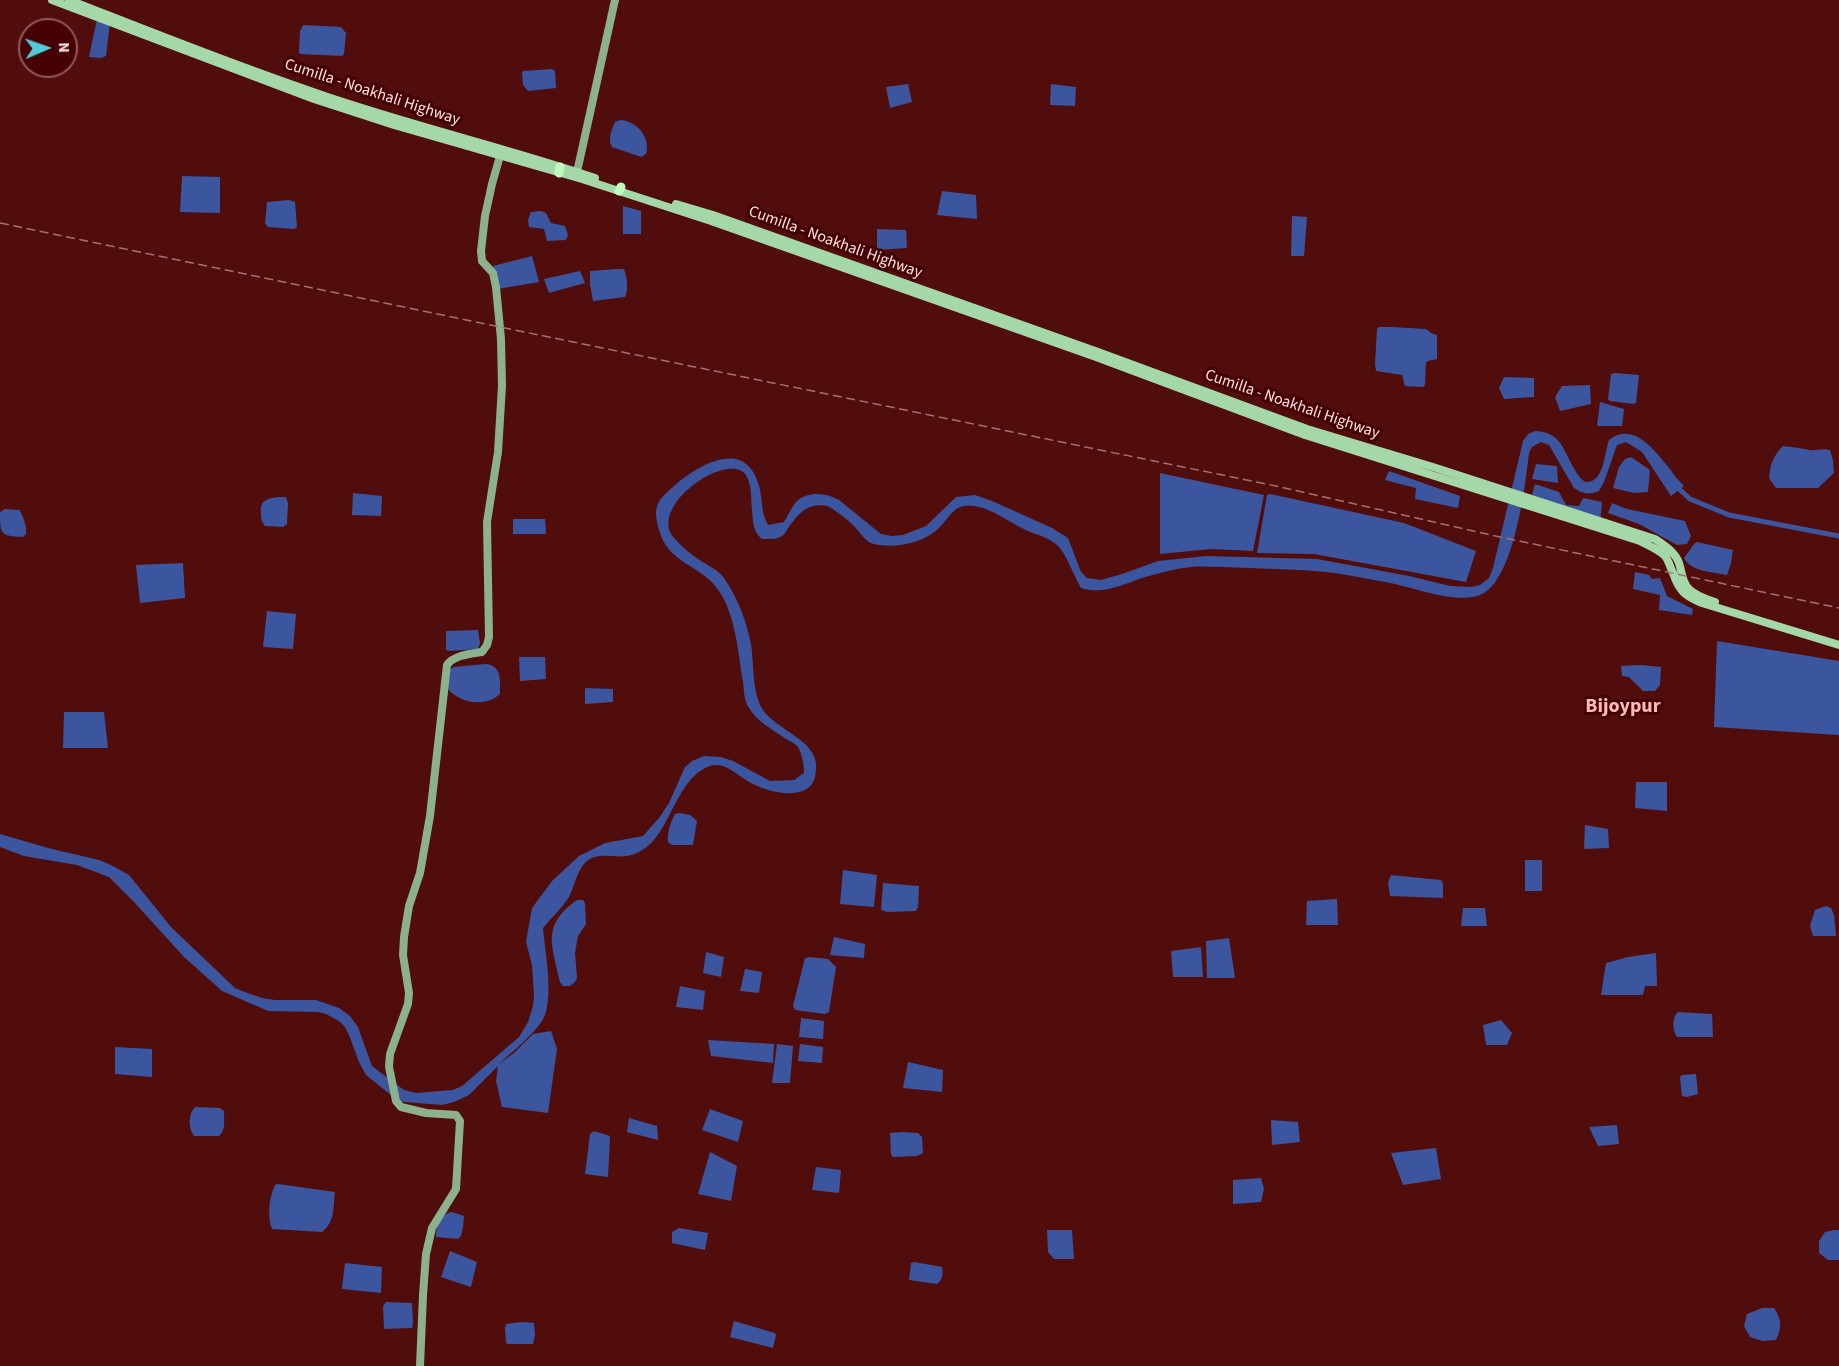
<!DOCTYPE html>
<style>
body{margin:0}
#map{position:relative;width:1839px;height:1366px;overflow:hidden;background:#510c0c;font-family:"Source Sans 3",sans-serif}
canvas{display:block}
.north{position:absolute;left:18px;top:18px;width:60px;height:60px;box-sizing:border-box;background:#450003;border:2px solid #8f5a5b;border-radius:50%;rotate:88deg;font-size:16px;font-weight:700;line-height:24px;text-align:center;color:#fde2df}
.north::after{content:'';display:block;margin:auto;width:21px;height:27px;background:#52cbda;clip-path:polygon(50% 0,100% 100%,50% 72%,0 100%)}
</style>
<div id="map">
<canvas width="1839" height="1366"></canvas>
<div class="north">N</div>
</div>
<script>
const context = document.querySelector('canvas').getContext('2d');
context.lineJoin = 'round';
function paint(path, color) {
  context.fillStyle = color;
  context.fill(path, 'evenodd');
}
function trace(path, color, width, dash) {
  context.strokeStyle = color;
  context.lineWidth = width;
  context.lineCap = dash ? 'butt' : 'round';
  context.setLineDash(dash || []);
  context.stroke(path);
}
function label(font, color, halo, rows, align = 'center') {
  context.font = font + ' "Source Sans 3",sans-serif';
  context.lineWidth = 6;
  context.setLineDash([]);
  context.textBaseline = 'middle';
  context.strokeStyle = halo;
  context.fillStyle = color;
  for (const [text, x, y, turn = 0] of rows) {
    context.save();
    context.translate(x, y);
    context.rotate((+turn || 0) * Math.PI / 180);
    context.textAlign = isNaN(turn) ? turn : align;
    if (halo) context.strokeText(text, 0, 0);
    context.fillText(text, 0, 0);
    context.restore();
  }
}
paint(new Path2D(`
 M97,19L110,23L106,56L101,58L89,57Z
 M303,25L341,27L346,33L344,54L342,56L300,54L299,52L300,31Z
 M552,69L555,71L556,88L528,91L523,85L522,73L523,71Z
 M908,84L912,102L890,108L886,87Z
 M1051,84L1076,87L1075,106L1050,105Z
 M620,120C637,121 651,138 646,154L641,157L612,147C607,139 612,130 615,122Z
 M182,176L220,177V213L180,212Z
 M942,191L976,195L977,219L937,215Z
 M289,200L295,202L297,227L294,229L268,227L265,223L267,202Z
 M623,206L641,211V234H623Z
 M541,211L546,213L551,223L565,226L568,235L566,240L547,241L544,229L529,227L528,220L531,212Z
 M1292,216L1307,217L1304,256H1291Z
 M877,229L906,230L907,248L877,250Z
 M532,256L539,282L498,289L497,275L493,266Z
 M617,269H624C627,278 629,288 625,297L593,301L590,284V271Z
 M580,271L585,283L549,293L544,279Z
 M1392,327L1426,329L1431,333L1437,335V359L1428,361L1426,363L1425,385L1423,387L1405,386L1402,375L1376,371L1375,364L1377,329L1379,327Z
 M1615,373L1639,375L1636,403L1633,404L1610,401L1608,399L1611,374Z
 M1504,377L1534,378V397L1504,399L1499,388Z
 M1590,385L1591,404L1560,411L1555,397L1562,386Z
 M1600,402L1624,409L1622,426H1597Z
 M1535,431C1569,432 1564,465 1585,482C1604,484 1604,454 1609,440C1640,416 1666,469 1684,486L1671,496L1642,452L1626,442L1617,445L1604,482L1599,491C1590,495 1582,494 1574,488L1549,445L1541,442L1532,447L1529,453C1525,486 1515,574 1484,593C1462,606 1418,589 1395,584C1364,578 1332,571 1300,570C1275,569 1249,568 1223,567C1212,567 1201,566 1191,567C1174,569 1158,573 1142,578C1122,585 1102,595 1081,588C1074,576 1067,556 1059,547C1049,536 1034,535 1022,528C1006,520 977,498 958,508C951,512 945,522 939,528C923,543 895,549 874,544C865,542 860,532 854,526C846,518 837,512 828,506C808,502 799,513 788,528C786,531 785,534 782,536C777,540 769,539 762,539C753,532 753,522 752,511C751,500 752,484 746,475C728,450 647,506 674,538C681,546 689,553 698,559C708,566 720,570 726,581C738,599 747,623 751,644C754,663 752,694 763,710C779,733 825,741 815,777C808,803 767,792 751,783C739,777 725,761 710,766C681,776 673,817 654,840C648,847 637,855 627,856C613,858 595,851 584,864C577,872 574,887 569,897C562,908 551,918 543,928C545,952 555,1001 542,1021C531,1037 513,1051 499,1064L514,1053L533,1034L551,1031L557,1049L548,1113L502,1107L496,1081L498,1066L469,1095L454,1102L442,1105L405,1102L397,1100L366,1075L359,1062L349,1035L345,1027L339,1021L326,1014L318,1012L268,1011L222,991L184,957L134,902L109,877L77,865L24,856L0,847V834L48,848L99,860L111,865L129,875L171,927L235,988L242,991L262,998L275,1000H316L339,1008L350,1016L358,1027L372,1066L404,1090L416,1093L453,1090L462,1086L519,1037L528,1022L533,1006L534,995L532,965L526,942L532,908L552,881L579,856L605,843L643,836L659,818L669,803L685,767L692,761L704,756L721,757L733,761L770,781L794,780L804,773C804,765 802,754 798,747C795,743 788,740 783,737C770,728 757,721 749,708C744,701 744,690 743,682C738,653 736,619 721,594C702,562 667,567 658,526C653,506 658,500 673,487C697,465 746,436 759,486C763,500 760,510 768,525L784,522C788,516 792,506 797,501C809,491 826,493 839,500L881,534L892,536L903,535L926,526L956,497L975,495L992,501L1052,528L1068,538L1081,572L1087,578L1101,580L1122,574L1158,561L1206,556L1317,559L1409,576L1450,586L1472,587L1480,585L1489,578L1493,568L1523,441L1528,434Z
 M1783,446C1793,447 1800,448 1809,450C1816,451 1823,448 1830,450L1833,460L1834,473L1818,488H1776L1769,478C1770,465 1773,456 1783,446Z
 M1631,457L1650,470L1648,492L1634,493L1613,488L1619,467L1625,459Z
 M1536,464L1557,466L1558,483L1532,479Z
 M1389,471L1460,496L1458,508L1415,499L1416,488L1385,480Z
 M1160,473L1264,495L1253,551L1211,549L1160,554Z
 M1535,484L1559,492L1566,505L1579,506L1583,498L1602,502L1600,522L1532,495Z
 M353,493L382,496L381,516L352,515Z
 M1270,494L1404,523L1476,551L1466,582L1314,554L1257,553L1267,495Z
 M286,497L288,503L287,524L283,527L265,526C261,521 261,518 261,512C259,497 275,497 286,497Z
 M1612,503L1627,509L1685,521L1691,536L1687,544L1677,545L1639,524L1608,513Z
 M5,509L20,510C23,518 27,524 26,534L23,537C0,536 0,534 0,512Z
 M513,519H545L546,534H513Z
 M1697,542L1733,550L1731,563L1727,575C1714,572 1691,572 1684,558L1694,544Z
 M183,563L185,598L140,603L136,565Z
 M1635,572L1649,575L1652,579L1660,578L1667,596L1693,609L1692,615L1659,610L1660,595L1633,589Z
 M267,611L296,614L293,649L263,647Z
 M478,630L480,643L478,649L450,651L446,650V631Z
 M1717,641L1839,661V735L1714,727Z
 M519,657H545L546,679L520,681Z
 M486,664C502,666 500,680 500,694C485,708 460,703 448,689L450,670L453,667Z
 M1641,665L1661,667L1660,685L1655,691H1643L1629,677L1622,676L1621,666Z
 M585,688L613,689V702L585,704Z
 M64,712H104L108,748H63Z
 M1636,782H1667V811L1635,808Z
 M679,813L690,815L697,821L693,845H672L668,842C667,832 670,824 675,814Z
 M1585,825L1608,829L1609,848L1584,849Z
 M1525,860H1542V891H1525Z
 M843,870L877,875L874,907L840,904Z
 M1391,875L1441,880L1443,884V898L1390,896L1388,883Z
 M883,883L919,886L918,907L916,911L888,912L881,910Z
 M1337,899L1338,925H1306L1307,901Z
 M577,900H583L585,903L586,924L578,936L575,953L577,978L575,982L570,986H563L560,982C552,945 541,925 577,900Z
 M1826,906L1831,908L1834,915L1836,936H1813L1810,926L1815,910Z
 M1463,908H1485L1487,926H1461Z
 M834,937L865,944L864,958L830,955Z
 M1229,938L1235,978H1207L1206,941Z
 M1201,947L1203,977H1173L1171,951Z
 M706,952L724,957L721,977L703,973Z
 M1656,953L1657,986H1645L1643,995H1601L1606,963L1628,957Z
 M810,957L828,959L836,967L829,1012L825,1014L795,1010L793,1006L805,958Z
 M745,969L762,972L759,993L740,991Z
 M680,986L705,991L703,1010L676,1007Z
 M1678,1012L1712,1014L1713,1037H1677C1672,1030 1672,1017 1678,1012Z
 M801,1018L824,1021L823,1039L799,1037Z
 M1501,1020L1512,1033L1507,1045H1486L1483,1025Z
 M708,1040L774,1044L773,1063L711,1056Z
 M777,1044L793,1046L790,1083H772Z
 M800,1044L823,1047L822,1063L798,1061Z
 M115,1047L152,1049V1077L115,1074Z
 M908,1062L943,1070L942,1092L903,1088Z
 M1696,1074L1698,1094L1687,1097L1682,1096L1680,1077L1682,1075Z
 M195,1107L220,1108L224,1111C224,1120 226,1130 219,1136H194C188,1128 188,1114 195,1107Z
 M710,1109L743,1121L738,1142L702,1130Z
 M629,1118L657,1126L658,1140L627,1132Z
 M1271,1120L1298,1122L1300,1142L1272,1145Z
 M1617,1125L1619,1144L1598,1146L1589,1127Z
 M594,1131L610,1136L608,1177L585,1174L590,1134Z
 M903,1132L918,1133L922,1137L923,1153L917,1156L893,1157L891,1154L890,1133Z
 M1436,1148L1441,1179L1403,1185L1391,1153Z
 M710,1152L737,1166L731,1201L698,1194Z
 M816,1167L841,1170L839,1193L812,1190Z
 M1261,1178L1264,1189L1261,1202L1233,1204V1180Z
 M278,1184L335,1192C333,1208 335,1222 322,1232L272,1229C267,1216 269,1198 275,1185Z
 M452,1212L464,1216L463,1227L461,1236L458,1239L436,1237C436,1226 440,1214 452,1212Z
 M679,1228L708,1233L705,1250L672,1243V1232Z
 M1047,1230H1072L1074,1259H1054L1048,1252Z
 M1834,1230H1839V1260H1828L1819,1253V1241L1825,1232Z
 M450,1251L477,1262L471,1287L441,1277Z
 M914,1262L942,1267C943,1273 943,1280 937,1284L909,1280L911,1263Z
 M345,1263L382,1267L381,1293L342,1289Z
 M386,1302L412,1303L413,1323L412,1328L384,1329L383,1306Z
 M1762,1308H1774C1782,1320 1782,1327 1776,1340L1763,1341L1750,1337L1744,1326L1747,1314Z
 M734,1321L775,1333L776,1335L773,1348L730,1337Z
 M522,1322L534,1323L535,1335L533,1344H508L506,1343L505,1328L506,1324Z`), '#3b569f');
trace(new Path2D(`
 M1677,487L1690,499L1729,515L1839,536`), '#3b569f', 5);
trace(new Path2D(`
 M577,172L615,0
 M420,1366L423,1295L426,1254L432,1228L456,1189L460,1121L456,1115L426,1113L401,1107L396,1101L389,1067L390,1054L408,1004L409,993L403,955L404,937L409,906L420,873L430,816L447,665C454,655 470,654 482,652L487,645L489,637L487,522L498,452L502,386L501,339L496,287L493,273L482,261L481,251L485,216L492,184L500,156`), '#8bb28d', 8);
trace(new Path2D(`
 M52,0L314,99L394,125L582,179L711,221L1096,357L1305,435L1640,541C1649,546 1658,549 1665,556C1669,561 1670,567 1673,573C1679,591 1685,596 1702,603L1839,645
 M69,0C151,32 233,65 316,93C408,125 503,147 595,178
 M676,204L713,215L1098,352L1307,429L1433,467L1655,539C1664,545 1675,552 1679,563C1682,572 1682,583 1689,589C1696,596 1706,599 1715,602`), '#a5d8a8', 8);
trace(new Path2D(`
 M559,173L560,167
 M619,191L621,187`), '#bdfbc1', 9);
trace(new Path2D(`
 M0,223L500,327L1276,486L1500,537L1839,608`), '#a37170', 1.5, [9, 4.5]);
label('16px', '#fde2df', '#450003', [
 ["Cumilla - Noakhali Highway",372,93,18],
 ["Cumilla - Noakhali Highway",835,243,20],
 ["Cumilla - Noakhali Highway",1292,405,19]
]);
label('bold 20px', '#febab2', '#450003', [
 ["Bijoypur",1623,708]
]);
</script>
